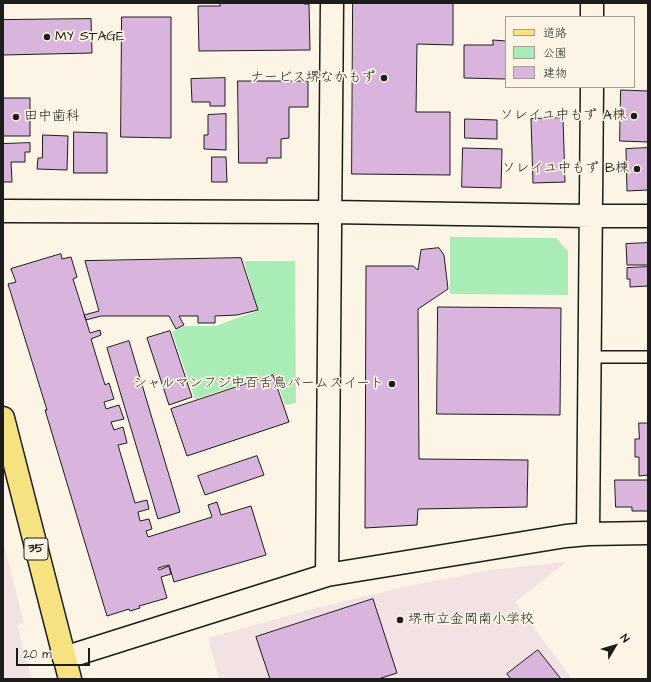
<!DOCTYPE html>
<meta charset="utf-8">
<style>
body{margin:0}
#map{position:relative;width:651px;height:682px;overflow:hidden;background:#fcf5e5;font-family:"Architects Daughter","Klee One",sans-serif}
canvas{display:block}
.frame{position:absolute;inset:0;border:4px solid #1c1c1c;pointer-events:none}
.legend{position:absolute;left:505px;top:16px;width:130px;height:72px;box-sizing:border-box;background:#fcf5e5;border:1px solid #a29e95;margin:0;padding:5px 7px;list-style:none;font-size:12px;color:#1c1c1c}
.legend li{display:flex;align-items:center;gap:8px;height:20px}
.legend b{width:20px;border:1px solid #a29e95}
.north{position:absolute;left:595px;top:626px;width:40px;height:40px;-webkit-text-stroke:3px #fcf5e5;paint-order:stroke;rotate:52deg;font-size:11px;font-weight:700;line-height:16px;text-align:center;color:#1c1c1c}
.north::after{content:'';display:block;margin:auto;width:14px;height:18px;background:#1c1c1c;clip-path:polygon(50% 0,100% 100%,50% 72%,0 100%)}
.scale{position:absolute;left:16px;top:648px;width:74px;height:18px;box-sizing:border-box;border:2px solid #1c1c1c;border-top:0;padding-left:5px;font-size:12px;line-height:14px;white-space:nowrap;color:#1c1c1c;-webkit-text-stroke:3px #fcf5e5;paint-order:stroke}
</style>
<div id="map">
<canvas width="651" height="682"></canvas>
<div class="frame"></div>
<ul class="legend">
<li><b style="height:5px;background:#f7e281"></b>道路</li>
<li><b style="height:11px;background:#aaecb6"></b>公園</li>
<li><b style="height:11px;background:#d9b4dd"></b>建物</li>
</ul>
<div class="north">N</div>
<div class="scale">20 m</div>
</div>
<script>
const context = document.querySelector('canvas').getContext('2d');
context.lineJoin = 'round';
function paint(path, color) {
  context.fillStyle = color;
  context.fill(path, 'evenodd');
}
function trace(path, color, width, dash) {
  context.strokeStyle = color;
  context.lineWidth = width;
  context.lineCap = dash ? 'butt' : 'round';
  context.setLineDash(dash || []);
  context.stroke(path);
}
function label(font, color, halo, rows, align = 'center') {
  context.font = font + ' "Architects Daughter","Klee One",sans-serif';
  context.lineWidth = 3.5;
  context.setLineDash([]);
  context.textBaseline = 'middle';
  context.strokeStyle = halo;
  context.fillStyle = color;
  for (const [text, x, y, turn = 0] of rows) {
    context.save();
    context.translate(x, y);
    context.rotate((+turn || 0) * Math.PI / 180);
    context.textAlign = isNaN(turn) ? turn : align;
    if (halo) context.strokeText(text, 0, 0);
    context.fillText(text, 0, 0);
    context.restore();
  }
}
paint(new Path2D(`
 M3,541L24,623L17,625L32,679H3Z
 M566,562L515,602L572,679H219L208,638L312,609L404,587L490,570Z`), '#f2e2e3');
paint(new Path2D(`
 M450,237L556,238L568,251V295L450,294Z
 M244,261H295L296,403L285,405L274,373L195,399L172,332L185,326H216L237,318L258,311Z`), '#aaecb6');
const building = new Path2D(`
 M220,3H304V4H309L310,50L199,51L198,6H220Z
 M353,3H453V45L417,44L416,112H450V175L352,174Z
 M122,17H171V138L121,137Z
 M91,19L92,53L3,55V20Z
 M493,40L506,41V79L464,78V45H493Z
 M225,78V106H210V102H192L191,79Z
 M238,81H308V107H289V138L281,139V158H267V163H239Z
 M621,90L648,91V142L620,141Z
 M3,98H30V136H3Z
 M226,114V150L204,149V135H208V115Z
 M563,118L565,182L533,183L531,119Z
 M465,119L497,120V139L465,138Z
 M74,132L107,133V173H74Z
 M43,135L68,136L67,170L37,169L38,158H42Z
 M30,143V152H25V162H11L12,182H3V144Z
 M463,148L502,149L501,188L462,187Z
 M648,148V190L627,191L626,149Z
 M212,157H226L227,182H212Z
 M648,243V265H627L626,244Z
 M439,248L444,255L448,289L418,309L419,459L528,460L527,507L418,509L417,525L365,528L366,266H413L418,270L421,250Z
 M61,254L62,259L71,257L77,277L73,279L90,333L100,330L101,335L91,339L105,385L109,383L114,399L104,402L106,409L119,405L124,419L111,422L114,430L123,427L127,443L118,445L135,503L147,500L149,509L138,512L140,521L149,519L152,529L146,531L148,537L212,517L208,505L217,502L221,515L251,506L266,555L174,582L169,565L158,568L159,570L169,566L171,574L161,577L167,598L139,606L140,608L130,611L129,609L107,616L45,410H47L8,284L16,282L11,269Z
 M241,258L258,310L237,315L215,316V323H198V316H179L184,325L176,329L169,316H101L86,320L84,315L99,311L85,261Z
 M648,267V286L630,287V279H627V268Z
 M438,307L561,308L560,415L437,414Z
 M170,331L192,397L169,405L147,338Z
 M129,341L180,512L158,519L107,348Z
 M273,375L289,422L187,456L171,409Z
 M639,423H648V475L639,476V457H635V439H639Z
 M257,456L264,475L205,495L198,476Z
 M615,480H648V511H632V507H616Z
 M373,599L397,673L378,679H270L256,637Z
 M538,650L561,679H511L507,674Z`);
paint(building, '#d9b4dd');
trace(building, '#1c1c1c', 1);
const lane = new Path2D(`
 M589,357H648`);
const secondary = new Path2D(`
 M592,17V3
 M3,211L329,212L590,216H648
 M588,534L592,87
 M327,575L332,3
 M64,658L327,575L566,536L588,534L648,533`);
const primary = new Path2D(`
 M3,418L70,679`);
trace(lane, '#1c1c1c', 14);
trace(secondary, '#1c1c1c', 25);
trace(primary, '#1c1c1c', 25);
trace(lane, '#fcf5e5', 11);
trace(secondary, '#fcf5e5', 22);
trace(primary, '#f7e281', 22);
for (const [x, y, r, color] of [
 [47,37,4,"#1c1c1c"],
 [384,78,4,"#1c1c1c"],
 [634,116,4,"#1c1c1c"],
 [16,117,4,"#1c1c1c"],
 [637,169,4,"#1c1c1c"],
 [392,384,4,"#1c1c1c"],
 [400,620,4,"#1c1c1c"]
]) {
  const dot = new Path2D();
  dot.arc(x, y, r, 0, 2 * Math.PI);
  context.fillStyle = color;
  context.fill(dot);
  trace(dot, '#fcf5e5', 1.5);
}
for (const [x, y, w] of [
 [36,549,24]
]) {
  const box = new Path2D();
  box.roundRect(x - w / 2, y - 11, w, 22, 3);
  context.fillStyle = '#fcf5e5';
  context.fill(box);
  trace(box, '#1c1c1c', 1);
}
label('bold 13px', '#1c1c1c', null, [
 ["35",36,549]
]);
label('14px', '#1c1c1c', '#fcf5e5', [
 ["MY STAGE",55,37,"left"],
 ["ナービス堺なかもず",376,78],
 ["ソレイユ中もず A棟",626,116],
 ["田中歯科",24,117,"left"],
 ["ソレイユ中もず B棟",629,169],
 ["シャルマンフジ中百舌鳥パームスイート",384,384],
 ["堺市立金岡南小学校",408,620,"left"]
], 'right');
</script>
